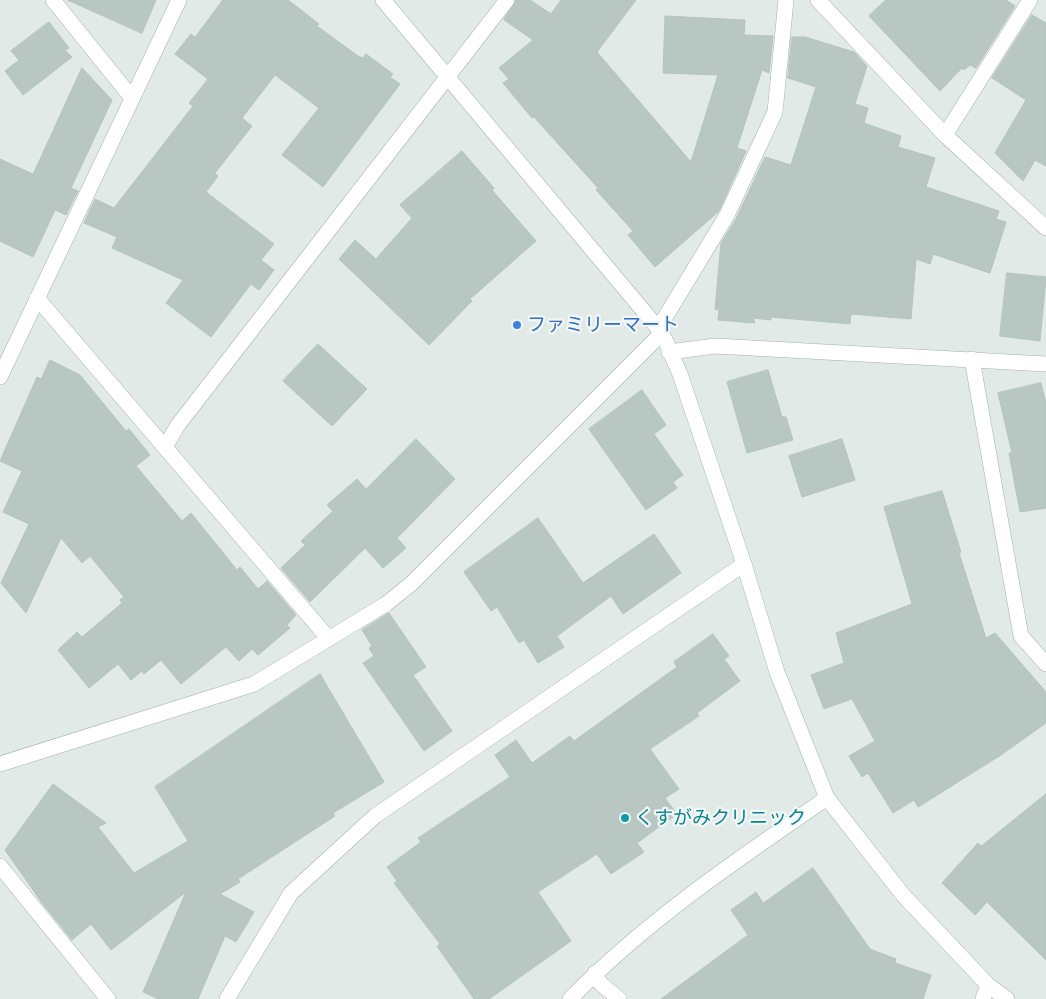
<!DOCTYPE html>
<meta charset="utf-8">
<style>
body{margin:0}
canvas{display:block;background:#e1eae7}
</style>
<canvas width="1046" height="999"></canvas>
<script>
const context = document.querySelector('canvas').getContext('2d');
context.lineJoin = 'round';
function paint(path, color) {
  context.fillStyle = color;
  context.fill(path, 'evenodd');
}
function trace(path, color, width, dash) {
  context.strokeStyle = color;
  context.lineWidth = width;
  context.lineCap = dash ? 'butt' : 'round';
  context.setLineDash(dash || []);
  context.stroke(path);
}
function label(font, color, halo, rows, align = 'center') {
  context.font = font + ' "Alegreya Sans","Noto Sans JP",sans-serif';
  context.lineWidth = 4.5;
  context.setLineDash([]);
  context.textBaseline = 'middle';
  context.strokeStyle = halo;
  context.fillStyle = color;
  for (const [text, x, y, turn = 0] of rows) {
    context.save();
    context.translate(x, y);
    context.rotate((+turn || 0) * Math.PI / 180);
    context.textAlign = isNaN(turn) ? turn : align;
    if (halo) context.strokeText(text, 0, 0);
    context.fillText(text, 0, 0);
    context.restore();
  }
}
const building = new Path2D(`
 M68,0H156L142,33Z
 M223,0H288L319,24L317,26L358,56L363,58L366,54L393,74L390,77L400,84L323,187L282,155L319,108L275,75L242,118L252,126L215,173L218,176L206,192L274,244L261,260L274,270L259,290L251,284L211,337L166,303L183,280L112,248L117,237L84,223L95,199L114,208L193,106L189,103L208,79L175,54L191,34L195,37Z
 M516,0H530L551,14L561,0H636L597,52L691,162L718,75L663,73L665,16L745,20L744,35L773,36L769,73L762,70L737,148L746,151L719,211L655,267L628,235L633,231L596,190L598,188L534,117L532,118L503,83L509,79L499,68L533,40L504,20Z
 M886,0H1006L1015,6L976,68L970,65L964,70L962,68L940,91L869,16Z
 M1032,15L1046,23V166L1035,160L1023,181L995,153L1026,100L992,78Z
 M49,22L69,48L65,50L72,57L23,95L5,71L19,60L11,51Z
 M792,37H805L854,52L867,66L855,104L868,108L864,123L901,136L898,147L935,158L926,187L999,211L996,219L1006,222L990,273L933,254L930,264L916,259L911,319L851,314L850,324L771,317V320L753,318L755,323L718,320L719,310L715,309L721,243L736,219L765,157L791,165L816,87L788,78Z
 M82,68L112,100L71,188L78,191L66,215L55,210L33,257L0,241V159L33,174Z
 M462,151L494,188L492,190L536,241L470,299L472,301L429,345L339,259L355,240L376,259L412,218L400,205Z
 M1007,273L1046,277L1040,341L1000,336Z
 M318,344L367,389L332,426L283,381Z
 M50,360L80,375L126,431L129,429L150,455L136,466L182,521L191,513L237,570L240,567L258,589L267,581L296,615L287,625L290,628L258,655L252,649L239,661L226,647L181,684L161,660L144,674L142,671L131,680L118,664L89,688L58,650L77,632L82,637L122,603L120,600L124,597L90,556L82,563L61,538L26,613L1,583L29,524L3,512L22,471L0,461L37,377L41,379Z
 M768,370L782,417H786L793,440L747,453L727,382Z
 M1041,383L1046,403V508L1020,512L1009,453H1012L998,393Z
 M642,390L666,425L654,434L683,475L673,482L677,488L646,510L589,429Z
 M416,439L455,479L397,538L406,548L383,568L365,548L310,602L281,568L305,545L301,541L333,511L327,505L357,479L366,489Z
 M842,439L855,480L802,497L789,456Z
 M942,491L961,552L959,553L986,638L995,633L1046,692V723L1001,755L918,807L914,800L893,813L868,773L862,777L849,756L875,741L852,699L824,709L811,675L844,663L836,633L912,604L884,507Z
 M538,518L583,583L654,534L681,573L623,614L611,596L557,636L564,647L538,663L524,640L519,643L497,607L491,611L464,572Z
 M389,613L426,667L413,675L452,731L424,751L363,663L374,656L369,648L372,646L362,630Z
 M713,634L729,656L724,659L740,681L697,713L699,716L650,749L679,789L665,798L677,814L637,843L644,852L611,874L597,854L538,892L571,941L489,999H474L437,946L440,944L394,883L397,881L387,867L421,842L418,838L510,777L495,755L516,740L532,763L570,736L574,741L677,667L674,662Z
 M320,674L384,782L333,813L335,816L238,879L240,882L220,894L254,912L236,942L225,936L198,999H158L143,992L186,892L111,950L91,924L72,940L42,903L5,850L53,784L106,823L98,827L134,873L188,841L155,787Z
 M1046,794V960L987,902L975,915L942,883L978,843L981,846Z
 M813,868L870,949L896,959L895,963L931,975L923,999H661L748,935L731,910L756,892L763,903Z`);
paint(building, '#b9c7c3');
trace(building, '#b4c3be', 1);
const lane = new Path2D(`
 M658,329L727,215L775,112L786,0`);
const street = new Path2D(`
 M53,0L132,98
 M818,0L945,135L1046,228
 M945,135L1030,0
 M37,298L329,639
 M669,352L715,346L1046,364
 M972,359L1021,636L1046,664
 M0,377L179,0
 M165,447L178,425L507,0
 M0,764L254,684L386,604L411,584L662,333
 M0,866L108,999
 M595,973L600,983L619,999
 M227,999L291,893L375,816L744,564
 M983,999L988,985`);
const secondary = new Path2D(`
 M383,0L662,333L680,374L744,564L777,672L827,798L903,895L988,985L1007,999
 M570,999C646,921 738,859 827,798`);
trace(lane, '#a4b1ae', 16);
trace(street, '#a4b1ae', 16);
trace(secondary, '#a1b5af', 16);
trace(lane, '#fff', 15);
trace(street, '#fff', 15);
trace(secondary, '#fff', 15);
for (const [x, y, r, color] of [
 [517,325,5,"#3f7fe0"],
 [625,818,5,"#0f9aa8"]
]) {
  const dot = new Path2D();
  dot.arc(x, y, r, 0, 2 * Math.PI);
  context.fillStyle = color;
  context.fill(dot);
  trace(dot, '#f1f7f4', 2);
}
label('19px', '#366cbe', '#f1f7f4', [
 ["ファミリーマート",527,325]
], 'left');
label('19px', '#0d838f', '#f1f7f4', [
 ["くすがみクリニック",635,818]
], 'left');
</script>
